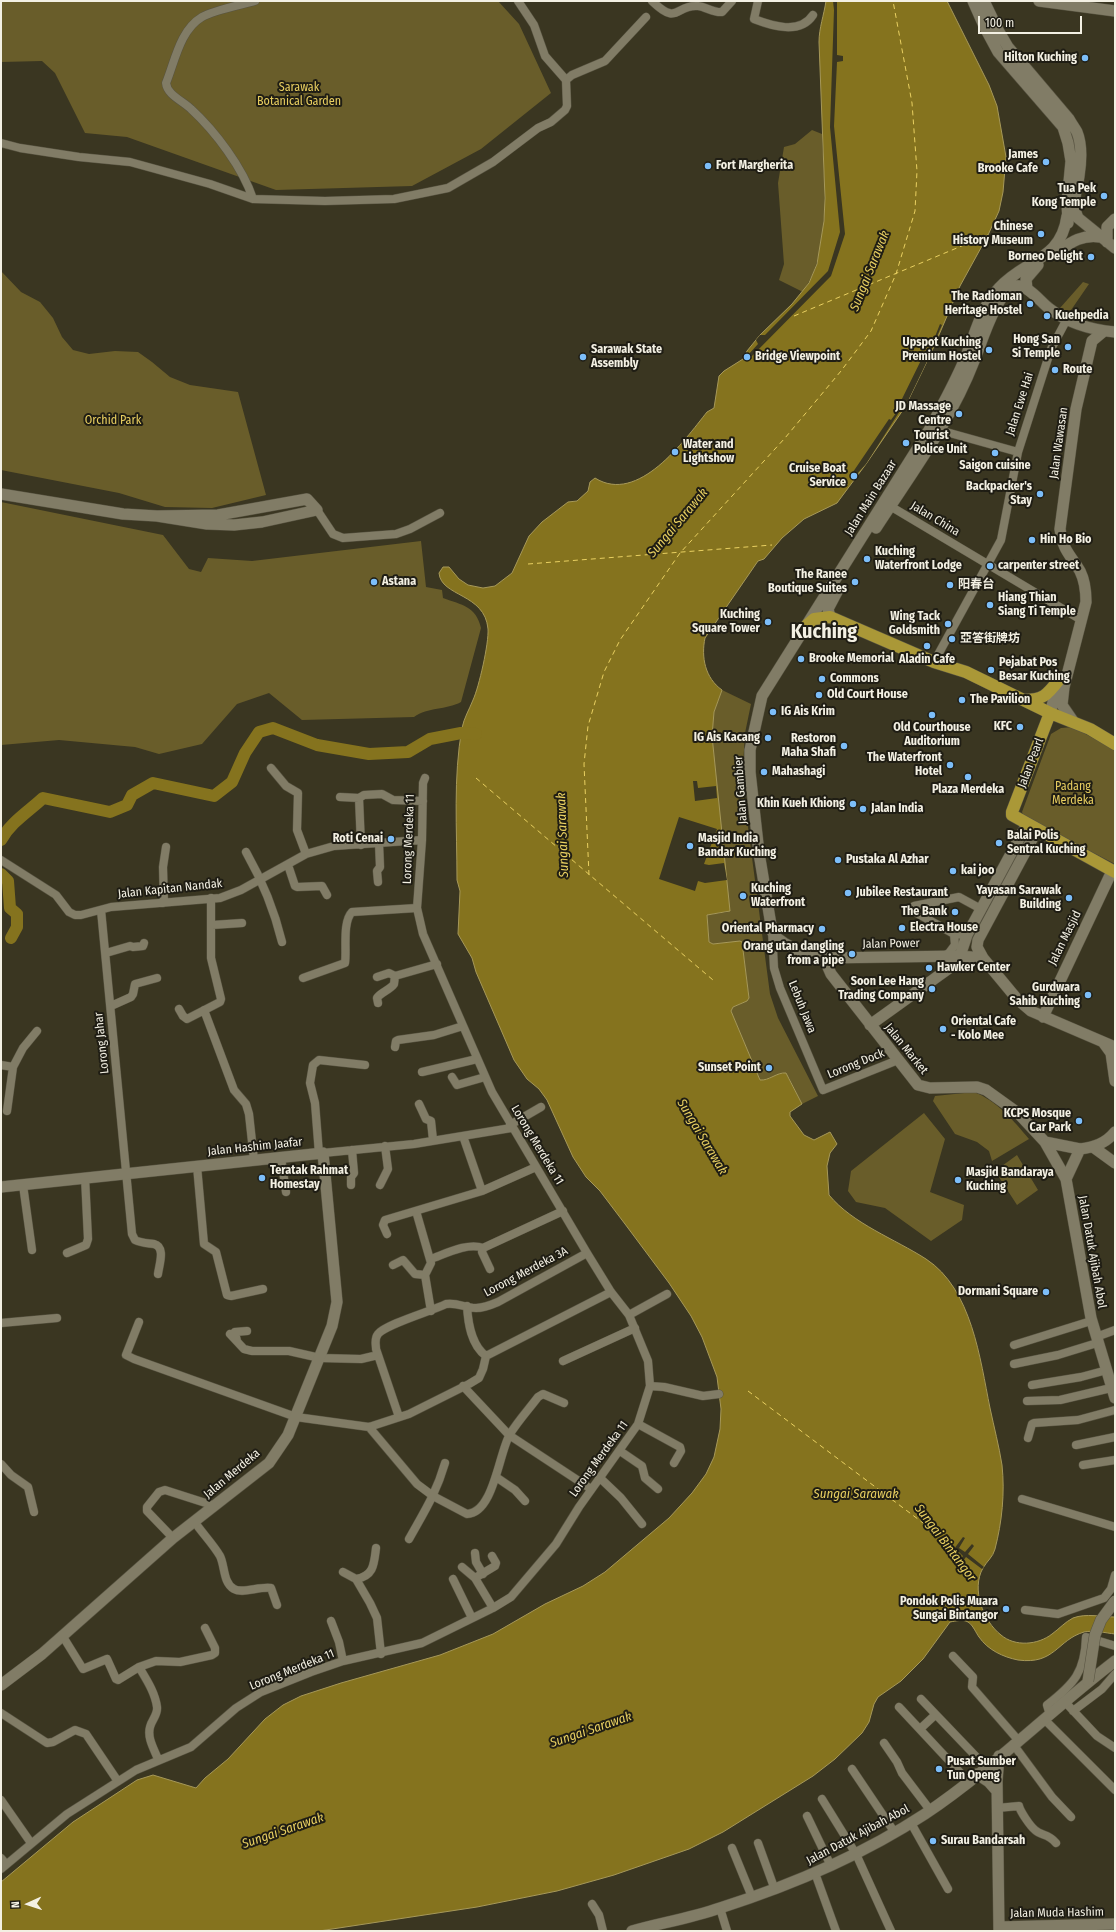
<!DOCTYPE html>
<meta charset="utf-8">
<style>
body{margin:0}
#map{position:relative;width:1116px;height:1932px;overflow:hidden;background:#3a3621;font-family:"Fira Sans Condensed",sans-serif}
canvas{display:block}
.frame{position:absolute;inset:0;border:2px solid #f3f0e3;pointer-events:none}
.north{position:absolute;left:8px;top:1884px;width:40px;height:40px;-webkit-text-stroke:3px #1f1d14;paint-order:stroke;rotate:267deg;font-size:11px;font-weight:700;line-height:16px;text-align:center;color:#f3f0e3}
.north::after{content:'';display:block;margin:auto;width:14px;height:18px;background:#f3f0e3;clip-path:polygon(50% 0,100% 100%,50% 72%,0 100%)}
.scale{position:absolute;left:978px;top:16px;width:104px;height:18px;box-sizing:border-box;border:2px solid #f3f0e3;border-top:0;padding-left:5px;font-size:12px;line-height:14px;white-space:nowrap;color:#f3f0e3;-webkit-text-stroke:3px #1f1d14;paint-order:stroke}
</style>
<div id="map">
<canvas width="1116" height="1932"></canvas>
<div class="frame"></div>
<div class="north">N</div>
<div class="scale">100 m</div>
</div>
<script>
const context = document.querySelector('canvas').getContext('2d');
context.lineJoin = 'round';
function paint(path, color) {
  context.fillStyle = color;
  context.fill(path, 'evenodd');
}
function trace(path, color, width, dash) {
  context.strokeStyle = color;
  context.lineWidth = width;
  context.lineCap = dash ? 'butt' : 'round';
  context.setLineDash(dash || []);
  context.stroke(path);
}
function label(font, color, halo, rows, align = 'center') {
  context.font = font + ' "Fira Sans Condensed","Noto Sans SC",sans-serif';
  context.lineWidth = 4;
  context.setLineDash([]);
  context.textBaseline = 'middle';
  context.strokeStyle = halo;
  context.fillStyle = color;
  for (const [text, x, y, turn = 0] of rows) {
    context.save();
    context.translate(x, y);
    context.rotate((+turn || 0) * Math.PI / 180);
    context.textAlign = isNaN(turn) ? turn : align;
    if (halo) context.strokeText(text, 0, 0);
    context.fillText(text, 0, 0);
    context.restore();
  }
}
paint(new Path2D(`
 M1,1H498L519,24L551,93L481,149L412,186L276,190L127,137L85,133L55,73L42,61L1,62Z
 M812,130L822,134C824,183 832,250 803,292L779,280L784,264L778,183L784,147L795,144Z
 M1,271L21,292L40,302L53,318L62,337L73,350L89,354L115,351L138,352L152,362L170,377L190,385L238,392L266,495L212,508L165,507L119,493L1,470Z
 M1083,282L1089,284L1069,313L1060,308Z
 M1,502L163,535L189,569L201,572L208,558L252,561L421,541L426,587L442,590L443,598C462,605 476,606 481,628L461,702C446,710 428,707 414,717L302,720L269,693L237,704L202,744L159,754L135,747L59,740L1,745Z
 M722,690L751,704L745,733L742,782L770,994L778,1018L818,1096L802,1104L789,1078L784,1073L765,1080H760L731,1011L733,1007L747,1001L749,998L742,942L713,944L709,942L707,915L728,912L712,736L714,712Z
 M1073,727L1115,750V864L1024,817L1022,812L1051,734L1061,728Z
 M974,1092C997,1101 1014,1121 1029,1139L992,1161L989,1151L977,1142L955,1134L933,1101L935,1096Z
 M924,1113L945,1139L930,1192L964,1205L962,1220L931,1241L885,1208L856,1202L848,1191L851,1171Z
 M1017,1155L1038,1190L1017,1205L995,1171Z`), '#695d2a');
const water = new Path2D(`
 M826,1H947L989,85L997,106L1006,157L1003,192L999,211L988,235L960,286L932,351L905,407L866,464L837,503L804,519L782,538L764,559L758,561L705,638C701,657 705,678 722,690L714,712L712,736L730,911L707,915L709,942L713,944L740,941L742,942L749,998L747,1001L733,1007L731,1011L760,1080C769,1081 777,1072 786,1073L802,1104L790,1112V1116L804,1135L814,1140L830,1132L837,1144L830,1153L827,1166L829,1195C853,1224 895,1239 926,1259C972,1289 980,1359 990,1408C994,1427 999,1446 1002,1465C1005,1493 1002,1522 995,1549C993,1557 987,1561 983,1568C971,1589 983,1621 1001,1635C1015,1647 1038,1645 1052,1634C1059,1629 1065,1622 1073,1618C1086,1613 1102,1617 1115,1617V1634C1106,1633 1094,1630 1084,1632C1057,1640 1055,1665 1018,1660C1003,1657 988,1650 979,1637C976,1633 973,1625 968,1622C963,1619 956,1621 950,1622L923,1659L901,1681L878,1697L874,1704L869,1722L862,1733L835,1759L813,1776L723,1832L689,1849L614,1875L557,1891L477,1907L319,1931H1V1882L73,1822L137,1780L153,1775L196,1788L205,1778L228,1759L265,1719L283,1705L301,1696L341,1683L440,1655L493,1634L545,1604L583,1586L605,1572L669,1518L692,1493L706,1474L714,1457L720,1429L721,1409L717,1377L702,1337L691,1316L669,1283L625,1224L600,1191L586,1177L573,1157L547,1100L539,1089L527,1079L514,1060L476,972L472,958L458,934L460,891L457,880C457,829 453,778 462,728C464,718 469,710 473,700C479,687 489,643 488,629C485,593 441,597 439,573L443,567H449L459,579L468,585L483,588L495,586L512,573L529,536L542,522L568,502L577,501L588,491L590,482L595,478C638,505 684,441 707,412L714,408L719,376L724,371L743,359L747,351L760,335L792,304L809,283L817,264L824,221L825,198L819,42C819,28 824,15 826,1Z`);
paint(water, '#85731e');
trace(water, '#a69859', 1);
paint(new Path2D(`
 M826,1H837V55L843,56V61L837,62L834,126L845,234L831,276L751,357L752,358L750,360L747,356L758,344L756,340L760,335H765L828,271L840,232L830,127L834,10L833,1Z
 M940,324L942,325L931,350L932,351L905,407L903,406L866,464L854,477L853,472L889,419L891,420L901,406L899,405L927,348L930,349Z
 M693,781H697L698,788L716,786L717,798L695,801Z
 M679,817L717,829L704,864L709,865L724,863L727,880L705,883L698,881L695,891L659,879Z
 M963,1537L965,1538L959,1548L965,1552L972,1544L974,1546L968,1554L984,1567L982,1569L966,1557L959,1566L957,1564L963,1556L957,1550L950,1559L948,1557Z`), '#3a3621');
trace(new Path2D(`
 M1,840C11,822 28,812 43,798L110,812L127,805L132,795L153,783L214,796L232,782L245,753L259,732L273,728L317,745L369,754L408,752L430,739L461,733L476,734
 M1,874L8,881L10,908L17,914V927L11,938`), '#85731e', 12);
trace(new Path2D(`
 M794,316L988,235
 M528,564L772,545
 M476,778L713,980
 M589,875L584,764L588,726L604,672L620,640L680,553L785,438L841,371L871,331L896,274L915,211L917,171L912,103L893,1
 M748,1391L955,1547`), '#e9d061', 1, [5, 4]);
const street = new Path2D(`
 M518,1L534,25L545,56L566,80
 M652,1C679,27 675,4 698,6C706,7 714,13 722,12L732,1
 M758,1L754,19C772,26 800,35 813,15
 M1,143L20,148L79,157L130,162L210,184L253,199L325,201L394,199L448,188L493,162L538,128L551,122L565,110L567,106L566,80L572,75L605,61L646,17
 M253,199C243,168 215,131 191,109C183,101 167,95 166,83C175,61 180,30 202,17C214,10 241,5 255,1
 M939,430L1018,452
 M890,506L1078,618
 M317,510L333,534L343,538L396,534L410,529L440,513
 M934,662L1001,540L1018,452L1051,349L1067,319
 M271,768L286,786L298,793L297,830L306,854
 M340,797L359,798L361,845
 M359,798L364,795L382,794L393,800L423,801
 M246,852C263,882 274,909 282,942
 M1,860L56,895L69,912L75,915H81L111,907L220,898L241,890L306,854L334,846L422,840
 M288,865L295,886L297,887L322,886L327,895
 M378,882L377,871L380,867L379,843
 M164,903L163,867L166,847
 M101,910L132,1234L135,1240C141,1243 147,1243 154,1244C166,1247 159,1265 158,1274
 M212,925L242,923
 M772,931L774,968L780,988L823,1090L898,1060
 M967,935L954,934L913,911L914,906L959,897L981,909
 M106,953L130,946L133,947L143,946L144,943
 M943,956L949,953L955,945L954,934
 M377,977L389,973L395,976
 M303,978L345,963C347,951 342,922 352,912L417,908
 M378,1003L377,998C381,992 390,990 394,984L395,976L437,964
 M111,1006L131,997L133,994L135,984L157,978
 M179,1009L183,1016L187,1019L220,1002L221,999L211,958V898
 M204,1010L234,1090L246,1104L249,1114L254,1160
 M395,1047L396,1041L398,1040L434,1035L463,1026
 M1,1065L13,1067
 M422,1072L477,1059
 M452,1077L457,1085L485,1077
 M419,1104L426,1119L431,1121L433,1140
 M7,1111L13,1067L23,1048L37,1031
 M510,1125L541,1107
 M463,1136L482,1191
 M323,1153L414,1144L511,1128
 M319,1154L315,1103L310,1083L313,1065L319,1060L365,1065
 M281,1157L286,1192
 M197,1166L204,1244L216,1252L227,1295L231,1296L263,1289
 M23,1185L32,1250
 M351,1185V1177L354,1173L352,1150
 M380,1185L388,1169L385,1146
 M387,1234L383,1225L385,1220L482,1191L536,1167
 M67,1253L86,1245L88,1239L85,1177
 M431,1259C445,1254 468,1242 483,1248
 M393,1265L403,1260L415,1274L425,1275L431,1263L416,1211
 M490,1269L482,1252L483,1248L563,1211
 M425,1275L431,1311
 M467,1306C468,1323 471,1345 486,1356
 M629,1315L667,1294
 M139,1322L126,1355L134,1359L296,1417L369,1427L409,1414L469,1384L479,1378L483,1369L486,1356L611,1292
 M1,1323L57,1318
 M230,1334L244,1349L252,1351H289L320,1358L361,1359L378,1355
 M1096,1337L1115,1330
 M237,1341L235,1332L247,1331
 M1014,1345L1091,1321
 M563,1361L635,1328
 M1014,1364L1058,1355L1097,1343
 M1032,1385L1081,1377L1107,1370
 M463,1386L509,1435L591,1489
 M650,1386L664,1387L703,1396L719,1394
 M1027,1401L1060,1400L1111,1388
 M399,1417L376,1349C376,1344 374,1339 378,1334C386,1324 432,1311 446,1304C457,1302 465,1308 476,1308C484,1308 491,1305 498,1302L587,1253
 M638,1424L680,1447L681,1451L674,1463
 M369,1427L417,1484L433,1496L467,1514C494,1513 499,1452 510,1434C518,1421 529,1409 538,1397L543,1394L564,1403
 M1028,1438L1032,1424L1034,1423L1078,1420L1115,1410
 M1076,1445L1115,1437
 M620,1451L642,1466L645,1478L658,1489
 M1,1464L11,1475L28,1487L34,1512
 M1083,1465L1115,1460
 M496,1477L515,1490L525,1501
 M599,1477L621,1498L642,1524
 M1022,1499L1115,1527
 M194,1521C202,1533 213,1544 220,1556C225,1566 223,1583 234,1589C242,1594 260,1586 271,1588L277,1605
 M173,1538L147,1511V1507L159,1492L165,1490L215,1506
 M409,1539C424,1512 436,1494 445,1463
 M475,1553L476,1562L483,1574
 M462,1567L475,1578L493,1608
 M343,1572L356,1579L370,1603L377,1618L381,1654
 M475,1578L495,1566L496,1563L492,1556
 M356,1579C374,1576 374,1564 376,1548
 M453,1579L472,1618
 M1025,1610L1058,1614L1104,1598L1111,1589L1115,1575
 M331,1621L339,1642L343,1661
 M62,1635L83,1669L107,1659L116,1679L118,1680L139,1667L156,1661L180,1662L212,1655L215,1653V1648L205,1628
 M953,1656L973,1677L972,1687L1018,1740
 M139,1667C146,1679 155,1692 157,1707C158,1715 152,1719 150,1727C147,1738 154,1749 158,1759
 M921,1699L986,1767
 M1065,1702L1097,1736L1115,1748
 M899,1707L968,1781
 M1073,1711L1102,1689L1115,1674
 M1,1713L47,1743L53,1742L75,1730L86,1734L117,1780
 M1050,1715L1047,1705C1074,1684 1085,1672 1086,1637L1115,1646
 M1044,1719L1115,1790
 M920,1729L935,1715
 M884,1743L897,1762L902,1773L930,1810
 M1013,1744L1052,1797L1071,1817
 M852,1769L895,1833
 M822,1799L856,1854L891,1931
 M1,1800L31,1843
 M997,1808L1019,1806C1020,1811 1030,1826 1035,1830C1041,1836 1048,1833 1056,1843
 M807,1816L831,1866
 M911,1823L948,1889
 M758,1843L775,1890
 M732,1848L752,1897
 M1,1858L6,1864
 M1,1869L67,1814L136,1770L191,1747L236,1708L261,1692L311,1672L343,1661L422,1643L493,1608L511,1597L556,1544L579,1507L638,1424L650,1386L648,1361L629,1315L611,1292L587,1253L492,1092L423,934L417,908L422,840L423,783L425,778
 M815,1873L836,1931
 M592,1904L599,1915L603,1931
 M720,1908L727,1931`);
const secondary = new Path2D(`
 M973,1L985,28L998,52L1063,127L1068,143L1071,161L1067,203L1068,223
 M984,1L998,30L1008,47L1069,119C1071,123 1075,128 1077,132C1082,144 1081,163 1079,176C1077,190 1071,204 1078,218L1115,248
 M1039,1L1115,11
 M1067,216C1061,261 1025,259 999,288C981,307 976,332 966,356C956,381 943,403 931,427L762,696L750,750V772L759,853L772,931L777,938L784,943L799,951L824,958L960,956L983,958L1017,999L1031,1011L1115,1047
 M1107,242V227L1115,219
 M1054,254C1069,244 1080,234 1100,237
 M1027,289L1026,279L1038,265
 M1,494L123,514L157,516L207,524L234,525L262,522L317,510L307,499L218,515L157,516
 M876,528C911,474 951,421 974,361C981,345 997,289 1016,286C1028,284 1041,303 1050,309C1068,323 1093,330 1115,332
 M830,617L828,609L838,590
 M1050,713L1059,681
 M1073,721L1062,705L1064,687L1086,602C1086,591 1085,581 1080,571C1070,554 1063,551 1060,529L1076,409L1092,341L1104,331
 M824,958L831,974L918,1085L930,1088L977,1087L986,1090L1018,1113L1045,1142L1080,1149
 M983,958L977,947L978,940L1037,830
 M1043,1017L1112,871
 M870,1025L948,969L960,956L967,935L1027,824
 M1103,1042L1111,1053L1115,1081
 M1045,1142L1066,1179L1091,1318L1115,1398
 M1093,1147L1115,1163
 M1066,1179L1080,1149C1094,1147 1105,1144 1115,1132
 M1,1187L323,1153L337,1302L332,1326L288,1435L269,1463L173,1538L42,1654L1,1685
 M977,1774L989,1782L997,1791
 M999,1927L1115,1924
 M632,1931C661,1923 691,1918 720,1908C792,1885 861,1856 925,1814C992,1769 1051,1710 1115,1661
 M999,1931L997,1781L999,1756`);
const primary = new Path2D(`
 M807,625L814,619L830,617L934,662L966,672L1050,713L1090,729L1115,744
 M1024,700C1043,700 1047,695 1058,681
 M1050,713L1012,812V815L1115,872`);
trace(street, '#585442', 9);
trace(secondary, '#585442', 12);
trace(primary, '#585442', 13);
trace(street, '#817c66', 8);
trace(secondary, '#817c66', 11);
trace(primary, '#aa9837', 12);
const secondaryBridge = new Path2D(`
 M1088,1681L1095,1635L1101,1620L1115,1601`);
trace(secondaryBridge, '#585442', 12, []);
trace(secondaryBridge, '#817c66', 11);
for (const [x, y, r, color] of [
 [1085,58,4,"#7cbef9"],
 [1046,162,4,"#7cbef9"],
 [708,166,4,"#7cbef9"],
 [1104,196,4,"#7cbef9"],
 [1041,234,4,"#7cbef9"],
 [1091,257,4,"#7cbef9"],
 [1030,304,4,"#7cbef9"],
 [1047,316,4,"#7cbef9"],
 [1068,347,4,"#7cbef9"],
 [989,350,4,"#7cbef9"],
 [583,357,4,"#7cbef9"],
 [747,357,4,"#7cbef9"],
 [1055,370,4,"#7cbef9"],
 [959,414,4,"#7cbef9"],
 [906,443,4,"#7cbef9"],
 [675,452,4,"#7cbef9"],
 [995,453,4,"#7cbef9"],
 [854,476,4,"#7cbef9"],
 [1040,494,4,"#7cbef9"],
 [1032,540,4,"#7cbef9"],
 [867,559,4,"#7cbef9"],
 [990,566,4,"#7cbef9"],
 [374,582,4,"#7cbef9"],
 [855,582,4,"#7cbef9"],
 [950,585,4,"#7cbef9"],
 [990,605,4,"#7cbef9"],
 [768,622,4,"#7cbef9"],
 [948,624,4,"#7cbef9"],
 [952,639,4,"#7cbef9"],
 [927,646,4,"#7cbef9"],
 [801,659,4,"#7cbef9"],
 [991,670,4,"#7cbef9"],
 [822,679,4,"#7cbef9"],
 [819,695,4,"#7cbef9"],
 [962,700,4,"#7cbef9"],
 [773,712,4,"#7cbef9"],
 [932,715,4,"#7cbef9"],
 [1020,727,4,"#7cbef9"],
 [768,738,4,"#7cbef9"],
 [844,746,4,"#7cbef9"],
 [950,765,4,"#7cbef9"],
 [764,772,4,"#7cbef9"],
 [968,777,4,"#7cbef9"],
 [853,804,4,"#7cbef9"],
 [863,809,4,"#7cbef9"],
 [391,839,4,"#7cbef9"],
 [999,843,4,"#7cbef9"],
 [690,846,4,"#7cbef9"],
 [838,860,4,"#7cbef9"],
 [953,871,4,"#7cbef9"],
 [848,893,4,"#7cbef9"],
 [743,896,4,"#7cbef9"],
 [1069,898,4,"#7cbef9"],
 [955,912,4,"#7cbef9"],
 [902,928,4,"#7cbef9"],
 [822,929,4,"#7cbef9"],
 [852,954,4,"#7cbef9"],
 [929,968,4,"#7cbef9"],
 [932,989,4,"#7cbef9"],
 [1088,995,4,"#7cbef9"],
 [943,1029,4,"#7cbef9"],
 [769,1068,4,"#7cbef9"],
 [1079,1121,4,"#7cbef9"],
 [262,1178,4,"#7cbef9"],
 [958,1180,4,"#7cbef9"],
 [1046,1292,4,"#7cbef9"],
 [1006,1609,4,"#7cbef9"],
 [939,1769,4,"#7cbef9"],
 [933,1841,4,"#7cbef9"]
]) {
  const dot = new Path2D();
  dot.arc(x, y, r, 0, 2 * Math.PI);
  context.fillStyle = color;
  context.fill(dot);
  trace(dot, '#1f1d14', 1.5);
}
label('bold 12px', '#f3f0e3', '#1f1d14', [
 ["Hilton Kuching",1077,58,"right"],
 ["James",1038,155,"right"],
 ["Brooke Cafe",1038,169,"right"],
 ["Fort Margherita",716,166],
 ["Tua Pek",1096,189,"right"],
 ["Kong Temple",1096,203,"right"],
 ["Chinese",1033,227,"right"],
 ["History Museum",1033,241,"right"],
 ["Borneo Delight",1083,257,"right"],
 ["The Radioman",1022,297,"right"],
 ["Heritage Hostel",1022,311,"right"],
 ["Kuehpedia",1055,316],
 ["Hong San",1060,340,"right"],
 ["Si Temple",1060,354,"right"],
 ["Upspot Kuching",981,343,"right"],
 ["Premium Hostel",981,357,"right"],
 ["Sarawak State",591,350],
 ["Assembly",591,364],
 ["Bridge Viewpoint",755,357],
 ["Route",1063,370],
 ["JD Massage",951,407,"right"],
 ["Centre",951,421,"right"],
 ["Tourist",914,436],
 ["Police Unit",914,450],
 ["Water and",683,445],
 ["Lightshow",683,459],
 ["Saigon cuisine",995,466,"center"],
 ["Cruise Boat",846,469,"right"],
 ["Service",846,483,"right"],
 ["Backpacker's",1032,487,"right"],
 ["Stay",1032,501,"right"],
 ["Hin Ho Bio",1040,540],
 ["Kuching",875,552],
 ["Waterfront Lodge",875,566],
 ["carpenter street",998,566],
 ["The Ranee",847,575,"right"],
 ["Boutique Suites",847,589,"right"],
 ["Astana",382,582],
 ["阳春台",958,585],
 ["Hiang Thian",998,598],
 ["Siang Ti Temple",998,612],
 ["Kuching",760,615,"right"],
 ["Square Tower",760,629,"right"],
 ["Wing Tack",940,617,"right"],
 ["Goldsmith",940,631,"right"],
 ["亞答街牌坊",960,639],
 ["Brooke Memorial",809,659],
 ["Aladin Cafe",927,660,"center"],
 ["Pejabat Pos",999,663],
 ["Besar Kuching",999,677],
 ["Commons",830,679],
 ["Old Court House",827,695],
 ["The Pavilion",970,700],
 ["IG Ais Krim",781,712],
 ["KFC",1012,727,"right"],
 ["Old Courthouse",932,728,"center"],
 ["Auditorium",932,742,"center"],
 ["IG Ais Kacang",760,738,"right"],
 ["Restoron",836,739,"right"],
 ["Maha Shafi",836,753,"right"],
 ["The Waterfront",942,758,"right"],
 ["Hotel",942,772,"right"],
 ["Mahashagi",772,772],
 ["Plaza Merdeka",968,790,"center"],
 ["Khin Kueh Khiong",845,804,"right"],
 ["Jalan India",871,809],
 ["Balai Polis",1007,836],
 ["Sentral Kuching",1007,850],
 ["Roti Cenai",383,839,"right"],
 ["Masjid India",698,839],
 ["Bandar Kuching",698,853],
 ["Pustaka Al Azhar",846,860],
 ["kai joo",961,871],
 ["Kuching",751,889],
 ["Waterfront",751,903],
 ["Yayasan Sarawak",1061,891,"right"],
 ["Building",1061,905,"right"],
 ["Jubilee Restaurant",856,893],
 ["The Bank",947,912,"right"],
 ["Electra House",910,928],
 ["Oriental Pharmacy",814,929,"right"],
 ["Orang utan dangling",844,947,"right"],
 ["from a pipe",844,961,"right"],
 ["Hawker Center",937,968],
 ["Soon Lee Hang",924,982,"right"],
 ["Trading Company",924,996,"right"],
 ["Gurdwara",1080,988,"right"],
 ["Sahib Kuching",1080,1002,"right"],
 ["Oriental Cafe",951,1022],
 ["- Kolo Mee",951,1036],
 ["Sunset Point",761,1068,"right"],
 ["KCPS Mosque",1071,1114,"right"],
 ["Car Park",1071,1128,"right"],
 ["Teratak Rahmat",270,1171],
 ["Homestay",270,1185],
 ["Masjid Bandaraya",966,1173],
 ["Kuching",966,1187],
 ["Dormani Square",1038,1292,"right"],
 ["Pondok Polis Muara",998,1602,"right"],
 ["Sungai Bintangor",998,1616,"right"],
 ["Pusat Sumber",947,1762],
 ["Tun Openg",947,1776],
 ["Surau Bandarsah",941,1841]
], 'left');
label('12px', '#e8ce60', '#1f1d14', [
 ["Sarawak",299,88],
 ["Botanical Garden",299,102],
 ["Orchid Park",113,421],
 ["Padang",1073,787],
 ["Merdeka",1073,801]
]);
label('12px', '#f3f0e3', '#1f1d14', [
 ["Jalan Ewe Hai",1020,404,-72],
 ["Jalan Wawasan",1059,443,-82],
 ["Jalan Main Bazaar",871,498,-58],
 ["Jalan China",935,519,31],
 ["Jalan Pearl",1031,763,-69],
 ["Jalan Gambier",741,790,-94],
 ["Lorong Merdeka 11",409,839,-88],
 ["Jalan Kapitan Nandak",170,889,-6],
 ["Jalan Masjid",1065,938,-64],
 ["Jalan Power",891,944,-1],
 ["Lebuh Jawa",802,1007,68],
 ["Lorong Jahar",102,1043,-96],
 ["Jalan Market",906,1049,51],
 ["Lorong Dock",856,1064,-22],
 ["Lorong Merdeka 11",537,1145,59],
 ["Jalan Hashim Jaafar",255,1147,-6],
 ["Jalan Datuk Ajibah Abol",1092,1252,80],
 ["Lorong Merdeka 3A",526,1272,-28],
 ["Lorong Merdeka 11",599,1459,-54],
 ["Jalan Merdeka",232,1474,-40],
 ["Lorong Merdeka 11",292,1670,-22],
 ["Jalan Datuk Ajibah Abol",858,1835,-28],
 ["Jalan Muda Hashim",1057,1913,-1]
]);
label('italic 13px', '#e9d061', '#1f1d14', [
 ["Sungai Sarawak",870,271,-68],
 ["Sungai Sarawak",678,523,-50],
 ["Sungai Sarawak",563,835,-92],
 ["Sungai Sarawak",702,1137,59],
 ["Sungai Sarawak",856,1494],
 ["Sungai Bintangor",945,1543,53],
 ["Sungai Sarawak",591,1730,-19],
 ["Sungai Sarawak",283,1831,-19]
]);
label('bold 20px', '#f3f0e3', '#1f1d14', [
 ["Kuching",824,632]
]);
</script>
